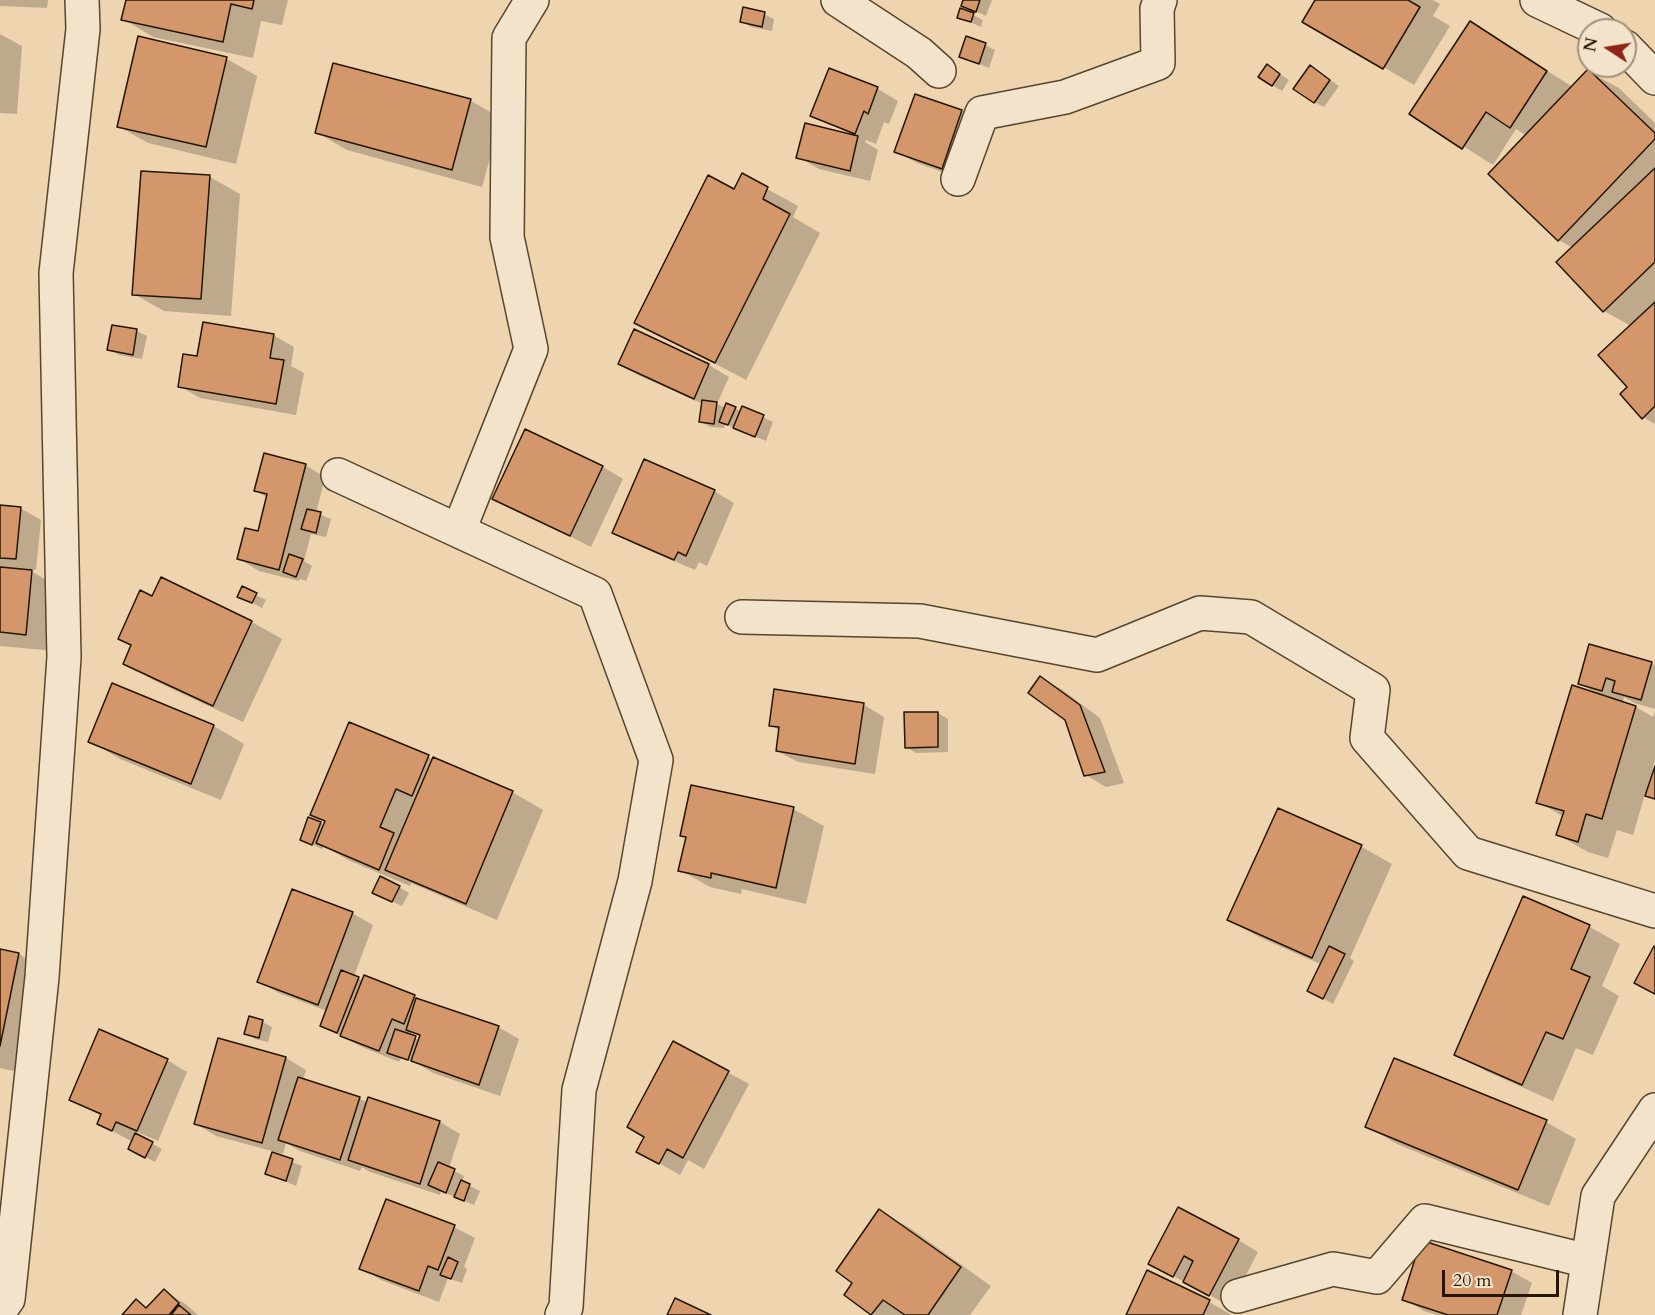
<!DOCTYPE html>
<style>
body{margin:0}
#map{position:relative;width:1655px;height:1315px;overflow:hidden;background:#eed4af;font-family:Cardo,serif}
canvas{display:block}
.north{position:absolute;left:1577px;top:18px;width:60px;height:60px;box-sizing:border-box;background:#f4e3cb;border:2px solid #a1917b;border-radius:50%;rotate:282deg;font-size:16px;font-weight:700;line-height:24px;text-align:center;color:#241603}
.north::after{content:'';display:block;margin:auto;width:21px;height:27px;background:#8f2418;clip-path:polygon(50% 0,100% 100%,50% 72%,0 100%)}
.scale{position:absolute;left:1442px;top:1270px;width:117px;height:27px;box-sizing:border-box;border:3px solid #241603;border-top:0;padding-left:8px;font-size:18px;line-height:21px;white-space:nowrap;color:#241603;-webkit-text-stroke:4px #f4e3cb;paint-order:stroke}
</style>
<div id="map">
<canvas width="1655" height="1315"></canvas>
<div class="north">N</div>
<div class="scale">20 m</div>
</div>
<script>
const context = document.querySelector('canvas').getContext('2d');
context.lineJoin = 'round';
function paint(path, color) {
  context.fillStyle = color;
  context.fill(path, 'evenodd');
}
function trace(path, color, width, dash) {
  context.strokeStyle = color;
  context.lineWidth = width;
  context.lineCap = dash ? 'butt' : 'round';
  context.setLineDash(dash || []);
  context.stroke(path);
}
paint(new Path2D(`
 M0,0H48L47,8L0,6Z
 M127,0H288L282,25L261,21L253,58L153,37L123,19Z
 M965,0H992L986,16L963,5Z
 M1317,0H1433L1440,4L1433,16L1450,26L1414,85L1305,21Z
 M764,14L774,19L772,31L751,27L741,21Z
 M973,15L983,20L981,27L959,17Z
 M1470,23L1573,87L1588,71L1619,88L1655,123V424L1643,417L1629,387L1631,326L1604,311L1573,248L1559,240L1527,136L1516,129L1493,165L1411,113Z
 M0,34L22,46L17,114L0,113Z
 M140,38L227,59L257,76L236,164L148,143L118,126Z
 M985,45L995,50L989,68L961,56Z
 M334,65L471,101L501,118L482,187L347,150L316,132Z
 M1267,66L1289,80L1282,91L1272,85Z
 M830,70L878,89L898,101L889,124L884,122L876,144L866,140L865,142L878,150L870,181L819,169L798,157L849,136L850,134L812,115Z
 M1320,73L1339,86L1324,107L1314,102Z
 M961,112L982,124L962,179L917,163L896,151Z
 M742,175L798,206L793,217L820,233L746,380L636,322L735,191Z
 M210,177L240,194L231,316L164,311L134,294Z
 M113,326L137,331L147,336L142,359L119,355L109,349Z
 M273,335L294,347L291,366L304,373L296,415L200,398L179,386L198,358Z
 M619,364L709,365L729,377L717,404L726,408H735L742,412L743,408L773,422L766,441L725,424L724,428L710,427L700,421L703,404L640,376Z
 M526,431L603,467L623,479L591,547L494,498Z
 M305,465L325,477L316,513L331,519L326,537L311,534L304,561L312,566L306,581L300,579L299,581L259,571L239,559L259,533L268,498L256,491Z
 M714,491L734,503L707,566L699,562L695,570L634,544L614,532Z
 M0,507L20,508L41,520L36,570L28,569L61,589L56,651L0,646Z
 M162,579L252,622L282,639L243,722L155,681L125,663Z
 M256,595L266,600L262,608L239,596Z
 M1651,663L1655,665V709L1634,703L1624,697L1623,703L1636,707L1653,717L1655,711V761L1652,770L1655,771V800L1645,794L1633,835L1617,830L1608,858L1588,852L1558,835L1564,817L1538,802L1597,694L1579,683Z
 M1040,678L1061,689L1100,718L1124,783L1106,787L1086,775L1066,719Z
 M113,685L214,726L244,744L221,800L120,759L90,741Z
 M864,705L884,717L875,774L798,762L777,751L780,731L770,725Z
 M938,713L948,719V752L916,753L906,747Z
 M428,757L512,792L543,810L497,920L411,883L410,886L348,860L324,846L322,849L302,840L320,823L325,826L326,822L312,814Z
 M793,809L824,826L806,904L742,889L741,894L710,887L680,870L687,838L682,835Z
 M1278,810L1362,847L1392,864L1350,958L1354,961L1333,1004L1319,996L1322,965L1259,937L1229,920Z
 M399,887L409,893L402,906L384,898Z
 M1524,898L1590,927L1620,944L1602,986L1619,996L1593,1055L1576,1048L1553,1101L1486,1071L1456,1054Z
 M352,913L373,925L354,976L363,981L414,996L425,1002L498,1027L519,1039L500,1096L433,1073L418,1064L401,1058L399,1062L362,1047L322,1026L327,1011L279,993L259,982ZM412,1031L421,1036L419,1040L410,1036Z
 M0,950L19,954L49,972L28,1074L0,1068Z
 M262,1022L272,1027L268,1042L255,1039L245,1033Z
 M674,1043L749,1084L704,1169L688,1160L680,1175L659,1163L646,1136Z
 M286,1058L306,1070L303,1080L359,1098L368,1103L369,1099L440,1122L460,1134L449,1168L464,1176L462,1182L480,1191L474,1205L441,1191L440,1195L370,1172L362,1167L360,1171L300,1151L286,1143L283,1154L216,1136L196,1124Z
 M167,1060L187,1072L158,1141L137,1132L136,1135L162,1149L155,1162L139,1154L133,1142L99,1124L102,1116L71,1099Z
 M1546,1122L1576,1139L1549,1206L1397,1144L1367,1126Z
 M273,1154L302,1166L296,1186L267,1173Z
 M879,1211L910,1228L991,1286L970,1315H874L846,1295L854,1282Z
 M454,1227L475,1238L464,1267L467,1269L462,1283L448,1278L439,1302L381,1280L361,1268Z
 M1238,1240L1258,1252L1230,1306L1150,1264Z
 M1511,1271L1532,1283L1521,1315H1437L1424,1311L1404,1299Z
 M164,1291L184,1303L198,1315H124L136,1301L148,1308Z
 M1209,1302L1232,1315H1127Z`), '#0003');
const building = new Path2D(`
 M126,0H254L252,9L231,4L223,42L121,20Z
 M963,0H980L976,12L961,6Z
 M1315,0H1408L1420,7L1383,69L1302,22Z
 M743,7L765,12L762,27L740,22Z
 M960,8L974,13L971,22L957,18Z
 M1470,21L1547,71L1510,128L1486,112L1462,149L1409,114Z
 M138,36L227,57L206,147L117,127Z
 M966,36L986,43L979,64L959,57Z
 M333,63L471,99L452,170L315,133Z
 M1267,64L1280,74L1272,86L1258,77Z
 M1310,65L1330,80L1314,103L1293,89Z
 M829,68L878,87L868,114L864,111L855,134L810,116Z
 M1588,69L1655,133V139L1558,241L1488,174Z
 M915,94L962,110L942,169L894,152Z
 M805,123L858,136L850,171L796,158Z
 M1655,168V262L1603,312L1556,262Z
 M141,171L210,175L201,299L132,295Z
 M742,173L768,187L763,199L790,214L715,363L634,323L708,175L734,189Z
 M1655,302V406L1642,419L1620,394L1627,387L1598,355Z
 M203,322L274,334L270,358L284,360L276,404L178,387L183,354L197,356Z
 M112,325L137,329L133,355L107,350Z
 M634,329L709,364L694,399L618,364Z
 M702,400L717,402L714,424L699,422Z
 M726,403L736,407L728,425L719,422Z
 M742,406L764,415L755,437L733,428Z
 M525,429L603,466L570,536L492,499Z
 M264,453L306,464L279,570L237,559L245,528L258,531L267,494L254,491Z
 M644,459L715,490L686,556L678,552L674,560L612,533Z
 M0,505L21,507L16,559L0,558Z
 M307,509L321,512L316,533L301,529Z
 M289,554L303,559L296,577L283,572Z
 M0,567L32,570L26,635L0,632Z
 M161,577L252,621L213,706L123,664L131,645L118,639L140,590L152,596Z
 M242,586L257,593L252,603L237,597Z
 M1589,644L1652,662L1641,700L1612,692L1615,681L1606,678L1602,691L1578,684Z
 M1040,676L1080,705L1105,772L1084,776L1065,720L1028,693Z
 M112,683L214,725L191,784L88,742Z
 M1572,685L1636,706L1602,819L1586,814L1578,842L1556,835L1564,811L1536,803Z
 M774,689L864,703L855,764L776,751L779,727L769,726Z
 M904,712H938V747L905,748Z
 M349,722L429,755L412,796L396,789L380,827L394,833L379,870L316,843L325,821L310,815Z
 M433,757L513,791L466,904L385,870Z
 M1655,766V799L1645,796Z
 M691,785L794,807L776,888L711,873V878L678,871L686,837L680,836Z
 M1278,808L1362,845L1312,958L1227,920Z
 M308,817L321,822L312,845L300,840Z
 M380,876L400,886L392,902L372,893Z
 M292,889L353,912L318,1005L257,982Z
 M1523,896L1590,925L1571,969L1590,977L1563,1039L1546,1032L1522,1085L1454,1055Z
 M1329,946L1345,954L1323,999L1307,991Z
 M1654,946L1655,947V994L1634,983Z
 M0,949L19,953L0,1046Z
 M341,970L359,977L337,1033L320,1026Z
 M364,975L415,995L404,1024L392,1019L379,1051L340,1036Z
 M416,998L499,1026L479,1085L411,1061L420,1035L406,1030Z
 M249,1016L263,1020L259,1038L244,1034Z
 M99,1029L168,1059L137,1131L116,1122L112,1131L97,1124L101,1114L69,1100Z
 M395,1029L416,1036L408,1060L387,1053Z
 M218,1038L286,1057L262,1143L194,1124Z
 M673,1041L729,1071L683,1158L667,1149L659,1164L636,1152L644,1137L627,1127Z
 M1394,1058L1547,1120L1518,1190L1365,1127Z
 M298,1077L360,1097L340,1160L278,1140Z
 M368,1097L440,1121L420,1184L348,1160Z
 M135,1133L153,1142L145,1158L128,1149Z
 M272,1152L293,1159L286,1181L265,1174Z
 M438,1162L455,1169L446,1193L428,1185Z
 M461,1180L470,1184L464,1201L454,1197Z
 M386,1199L455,1225L438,1270L428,1266L419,1291L359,1269Z
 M1178,1207L1239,1239L1209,1296L1183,1282L1193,1261L1184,1256L1173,1277L1148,1264Z
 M879,1209L961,1267L928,1315H905L883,1300L871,1315L844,1295L852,1283L836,1271Z
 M1421,1240L1512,1270L1497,1315H1448L1402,1300Z
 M448,1257L458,1262L451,1279L440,1275Z
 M1147,1270L1210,1300L1203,1315H1126Z
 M164,1289L179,1303L169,1315H122L136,1299L146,1308Z
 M675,1298L711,1315H667Z
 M179,1305L191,1315H171Z`);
paint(building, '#d4966b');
trace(building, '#241603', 1.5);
const street = new Path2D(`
 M838,0L919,53L939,71
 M1537,0L1600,30
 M1625,47L1655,78
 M958,179L982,113L1065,97L1158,63L1157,9L1160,0
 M338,475L595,594L656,760L635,881L579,1090L566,1307L562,1315
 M459,530L531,349L507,237L509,38L532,0
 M742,617L920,621L1097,655L1200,613L1251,617L1373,690L1367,738L1468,853L1655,911
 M1238,1296L1333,1269L1377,1277L1425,1221L1588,1261
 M0,1310L8,1299L42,977L64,657L56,273L83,29L82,0
 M1580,1315L1598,1196L1655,1110`);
trace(street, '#56462e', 36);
trace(street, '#f4e3cb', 33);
</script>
